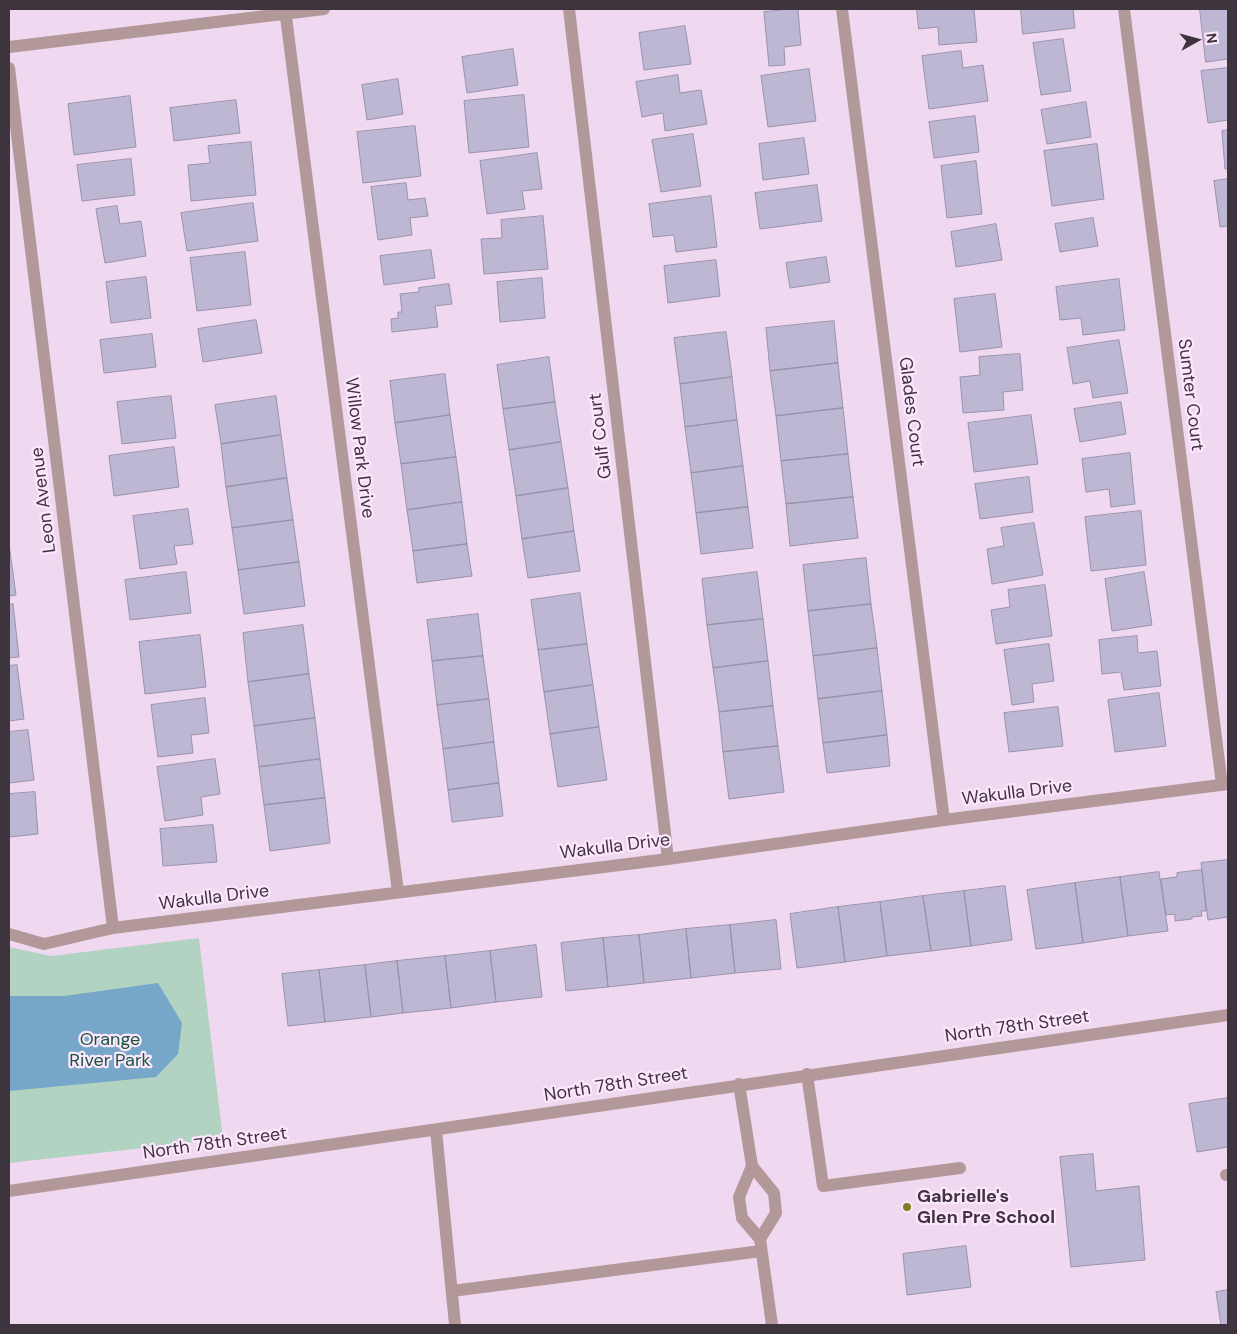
<!DOCTYPE html>
<style>
body{margin:0}
#map{position:relative;width:1237px;height:1334px;overflow:hidden;background:#f0d9f0;font-family:"DM Sans",sans-serif}
canvas{display:block}
.frame{position:absolute;inset:0;border:10px solid #3d343d;pointer-events:none}
.north{position:absolute;left:1172px;top:15px;width:50px;height:50px;-webkit-text-stroke:4px #fee7fe;paint-order:stroke;rotate:83deg;font-size:14px;font-weight:700;line-height:20px;text-align:center;color:#3d343d}
.north::after{content:'';display:block;margin:auto;width:18px;height:22px;background:#3d343d;clip-path:polygon(50% 0,100% 100%,50% 72%,0 100%)}
</style>
<div id="map">
<canvas width="1237" height="1334"></canvas>
<div class="frame"></div>
<div class="north">N</div>
</div>
<script>
const context = document.querySelector('canvas').getContext('2d');
context.lineJoin = 'round';
function paint(path, color) {
  context.fillStyle = color;
  context.fill(path, 'evenodd');
}
function trace(path, color, width, dash) {
  context.strokeStyle = color;
  context.lineWidth = width;
  context.lineCap = dash ? 'butt' : 'round';
  context.setLineDash(dash || []);
  context.stroke(path);
}
function label(font, color, halo, rows, align = 'center') {
  context.font = font + ' "DM Sans",sans-serif';
  context.lineWidth = 4.5;
  context.setLineDash([]);
  context.textBaseline = 'middle';
  context.strokeStyle = halo;
  context.fillStyle = color;
  for (const [text, x, y, turn = 0] of rows) {
    context.save();
    context.translate(x, y);
    context.rotate((+turn || 0) * Math.PI / 180);
    context.textAlign = isNaN(turn) ? turn : align;
    if (halo) context.strokeText(text, 0, 0);
    context.fillText(text, 0, 0);
    context.restore();
  }
}
paint(new Path2D(`
 M199,938L223,1139L9,1163V947L51,956Z`), '#b2d3c1');
paint(new Path2D(`
 M158,983L182,1023L178,1054L156,1077L9,1091V996H64Z`), '#76a6c8');
const building = new Path2D(`
 M798,9L801,45L784,47L785,65L769,66L764,12Z
 M917,9H974L977,42L939,45L938,27L919,29Z
 M1021,9H1073L1075,28L1023,34Z
 M1200,9H1228V59L1206,62Z
 M685,26L691,64L644,70L639,33Z
 M1063,39L1071,91L1041,95L1033,43Z
 M513,49L518,85L467,93L462,57Z
 M961,51L963,68L983,65L988,101L929,109L922,56Z
 M1228,68V120L1208,123L1201,71Z
 M809,69L816,121L768,127L761,76Z
 M678,75L680,93L701,90L707,124L665,131L663,113L642,117L636,82Z
 M398,79L403,114L367,120L362,85Z
 M524,95L529,147L469,153L464,101Z
 M130,96L136,147L74,155L68,104Z
 M236,100L240,133L174,141L170,108Z
 M1086,102L1091,137L1047,144L1041,110Z
 M975,116L979,152L934,158L929,122Z
 M415,126L421,176L363,183L357,132Z
 M1228,130V169H1225L1222,131Z
 M693,134L701,186L661,192L652,140Z
 M804,138L809,174L763,180L759,144Z
 M251,142L256,195L191,201L188,165L210,163L208,146Z
 M1097,144L1104,199L1052,206L1044,151Z
 M537,153L542,189L522,191L525,209L487,214L480,161Z
 M131,159L135,195L82,201L77,165Z
 M976,161L982,214L947,218L941,166Z
 M1228,179V226L1220,227L1214,181Z
 M406,183L408,200L425,198L428,216L410,218L412,235L378,240L371,187Z
 M817,185L822,221L760,229L755,193Z
 M711,196L717,247L676,252L674,235L653,237L649,204Z
 M253,203L258,241L187,251L181,213Z
 M117,206L120,224L141,221L146,256L105,263L96,209Z
 M543,216L548,269L484,274L481,239L502,238L501,220Z
 M1093,218L1098,246L1060,252L1055,224Z
 M996,224L1002,260L956,267L951,232Z
 M431,250L435,278L384,285L380,256Z
 M245,252L251,305L197,311L190,258Z
 M826,257L830,282L790,288L786,263Z
 M716,260L720,296L668,303L664,266Z
 M146,277L151,318L111,323L106,282Z
 M542,278L545,318L500,322L497,282Z
 M1119,279L1125,330L1083,335L1081,318L1060,320L1056,287Z
 M449,284L452,304L435,306L438,327L392,332L391,319L398,318V312H402L400,294L419,292V288Z
 M995,294L1002,347L960,352L954,299Z
 M256,320L262,353L203,362L198,329Z
 M834,321L838,363L770,371L766,328Z
 M726,332L732,377L680,384L674,338Z
 M152,334L156,367L104,373L100,340Z
 M1119,340L1128,393L1093,398L1090,381L1073,384L1067,348Z
 M1020,354L1023,390L1003,392L1004,410L963,413L960,377L980,375L979,357Z
 M549,357L555,402L503,409L497,365Z
 M838,363L843,408L776,416L770,371Z
 M445,374L450,415L395,423L390,381Z
 M732,377L737,420L685,427L680,384Z
 M171,396L176,438L122,444L117,402Z
 M276,396L281,435L221,444L215,405Z
 M555,402L561,442L509,450L503,409Z
 M1121,402L1126,434L1080,442L1074,409Z
 M843,408L848,454L781,461L776,416Z
 M450,415L456,457L401,464L395,423Z
 M1031,415L1038,464L974,472L968,423Z
 M737,420L743,466L691,473L685,427Z
 M281,435L287,478L226,487L221,444Z
 M561,442L568,488L516,496L509,450Z
 M174,447L179,487L114,496L109,456Z
 M1130,453L1135,504L1111,507L1109,489L1086,492L1082,459Z
 M848,454L853,497L786,504L781,461Z
 M456,457L462,502L407,510L401,464Z
 M743,466L748,507L696,513L691,473Z
 M1029,477L1033,512L980,519L975,484Z
 M287,478L293,520L232,528L226,487Z
 M568,488L574,531L522,539L516,496Z
 M853,497L858,538L790,546L786,504Z
 M462,502L467,544L413,551L407,510Z
 M748,507L753,548L701,554L696,513Z
 M188,509L193,544L174,546L177,564L140,569L133,516Z
 M1141,511L1146,565L1091,571L1085,517Z
 M293,520L299,562L238,570L232,528Z
 M1034,523L1043,575L992,584L987,549L1004,546L1001,528Z
 M574,531L580,571L528,578L522,539Z
 M9,544L16,595L9,596Z
 M467,544L472,576L417,583L413,551Z
 M866,558L871,604L808,611L803,565Z
 M299,562L305,606L244,614L238,570Z
 M186,572L191,613L130,620L125,580Z
 M757,572L763,619L707,625L702,579Z
 M1144,572L1152,625L1112,631L1105,579Z
 M1045,585L1052,636L996,644L991,610L1010,607L1008,590Z
 M580,593L587,644L538,650L531,600Z
 M13,604L19,657L9,658V605Z
 M871,604L877,648L813,656L808,611Z
 M478,614L483,656L432,661L427,620Z
 M763,619L768,661L713,668L707,625Z
 M303,625L309,674L248,682L243,633Z
 M200,635L206,687L145,694L139,642Z
 M1137,636L1138,653L1157,651L1161,686L1124,690L1121,672L1102,674L1099,640Z
 M587,644L593,685L544,692L538,650Z
 M1049,644L1054,681L1032,684L1034,702L1012,705L1004,650Z
 M877,648L882,691L818,699L813,656Z
 M483,656L489,699L437,705L432,661Z
 M768,661L773,706L719,712L713,668Z
 M17,665L24,719L9,721V666Z
 M309,674L315,718L254,726L248,682Z
 M593,685L599,727L550,734L544,692Z
 M882,691L887,735L823,743L818,699Z
 M1159,693L1166,746L1115,752L1108,700Z
 M205,698L209,733L191,735L193,753L158,757L151,705Z
 M489,699L494,742L443,749L437,705Z
 M773,706L778,746L723,752L719,712Z
 M1058,707L1063,746L1009,752L1004,713Z
 M315,718L320,759L259,767L254,726Z
 M599,727L607,780L558,787L550,734Z
 M28,730L34,780L9,783V732Z
 M887,735L890,766L827,773L823,743Z
 M494,742L499,783L448,790L443,749Z
 M778,746L784,792L729,799L723,752Z
 M215,759L220,794L201,797L203,815L165,821L157,767Z
 M320,759L325,798L264,805L259,767Z
 M499,783L503,816L452,822L448,790Z
 M35,792L38,834L9,837V794Z
 M325,798L330,843L270,851L264,805Z
 M213,825L217,862L163,866L160,829Z
 M1228,860V917L1208,920L1201,863Z
 M1202,870L1206,911H1201L1202,916L1192,917V919L1175,921V914L1166,915L1161,879L1177,877V873Z
 M1159,872L1168,931L1128,936L1120,877Z
 M1120,877L1128,936L1083,943L1075,883Z
 M1075,883L1083,943L1036,949L1027,890Z
 M1005,886L1012,940L971,946L964,891Z
 M964,891L971,946L931,951L923,896Z
 M923,896L931,951L887,956L880,902Z
 M880,902L887,956L845,962L838,907Z
 M838,907L845,962L797,968L790,914Z
 M776,920L781,969L735,973L730,925Z
 M730,925L735,973L691,978L686,929Z
 M686,929L691,978L644,983L639,935Z
 M639,935L644,983L608,987L603,938Z
 M603,938L608,987L566,991L561,943Z
 M536,945L542,997L496,1002L490,951Z
 M490,951L496,1002L451,1008L445,956Z
 M445,956L451,1008L403,1013L397,961Z
 M397,961L403,1013L371,1017L365,965Z
 M365,965L371,1017L325,1022L319,970Z
 M319,970L325,1022L288,1026L282,974Z
 M1228,1098V1147L1197,1152L1189,1104Z
 M1093,1154L1096,1191L1139,1186L1145,1260L1071,1267L1060,1157Z
 M966,1246L971,1287L907,1295L903,1254Z
 M1228,1290V1325H1221L1216,1292Z`);
paint(building, '#bdb7d3');
trace(building, '#9892ad', 1);
trace(new Path2D(`
 M285,9L398,892
 M569,9L668,859
 M842,9L944,820
 M1124,9L1222,785
 M9,47L324,9
 M9,68L113,928
 M9,934L44,944L113,928L668,859L944,820L1228,784
 M807,1074L823,1186L960,1168
 M739,1084L752,1166L774,1193L776,1213L760,1239L772,1325
 M436,1130L455,1325
 M752,1166L739,1197L742,1218L760,1239
 M1226,1175H1228
 M9,1191L1228,1015
 M452,1291L761,1251`), '#b3989a', 12);
for (const [x, y, r, color] of [
 [907,1207,5,"#7f7f28"]
]) {
  const dot = new Path2D();
  dot.arc(x, y, r, 0, 2 * Math.PI);
  context.fillStyle = color;
  context.fill(dot);
  trace(dot, '#fee7fe', 2);
}
label('18px', '#3d343d', '#fee7fe', [
 ["Sumter Court",1190,395,83],
 ["Glades Court",911,412,83],
 ["Gulf Court",601,436,-97],
 ["Willow Park Drive",359,448,83],
 ["Leon Avenue",44,500,-97],
 ["Wakulla Drive",1017,793,-7],
 ["Wakulla Drive",615,847,-7],
 ["Wakulla Drive",214,898,-7],
 ["North 78th Street",1017,1027,-8],
 ["North 78th Street",616,1085,-9],
 ["North 78th Street",215,1144,-8]
]);
label('18px', '#15593d', '#fee7fe', [
 ["Orange",110,1040],
 ["River Park",110,1061]
]);
label('bold 18px', '#3d343d', '#fee7fe', [
 ["Gabrielle's",917,1197],
 ["Glen Pre School",917,1218]
], 'left');
</script>
